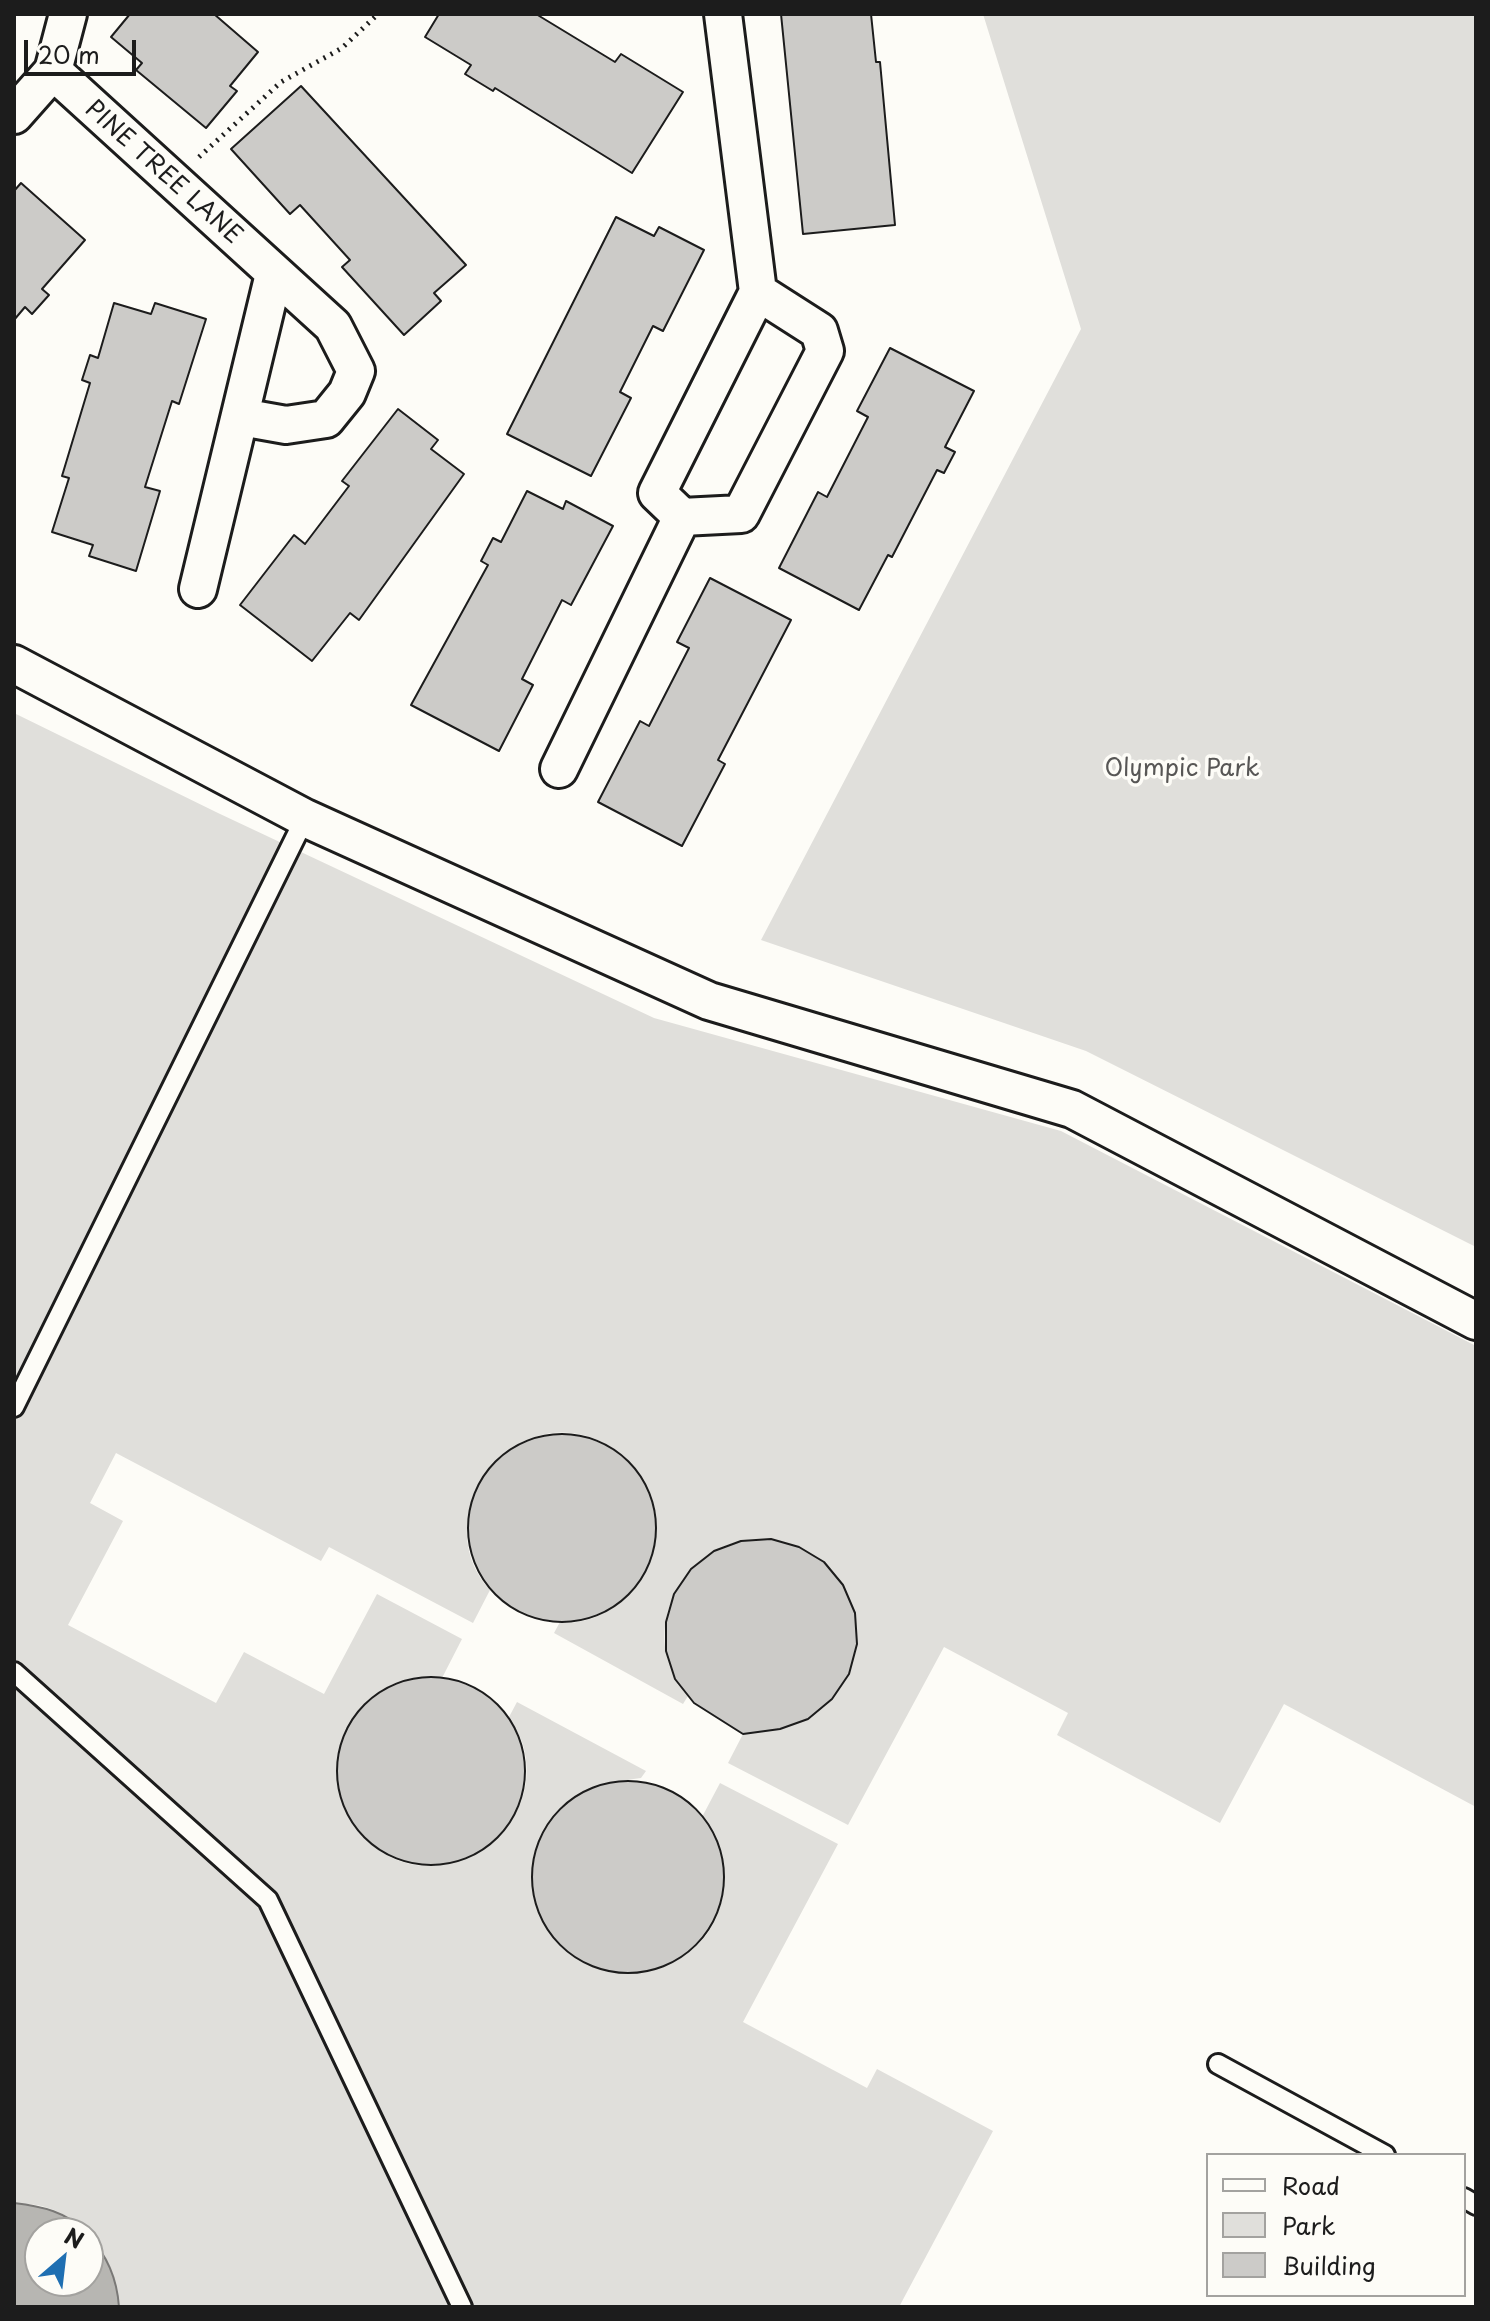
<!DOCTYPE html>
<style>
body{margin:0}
#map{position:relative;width:1490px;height:2321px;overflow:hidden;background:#fdfcf7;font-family:"Playpen Sans",sans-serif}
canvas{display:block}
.frame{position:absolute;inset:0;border:16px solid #1c1c1c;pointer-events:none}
.legend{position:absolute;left:1206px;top:2153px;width:260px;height:144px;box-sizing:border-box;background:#fdfcf7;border:2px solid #a3a29f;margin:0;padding:10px 14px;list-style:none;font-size:24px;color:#1c1c1c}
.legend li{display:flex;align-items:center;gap:16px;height:40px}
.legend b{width:40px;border:2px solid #a3a29f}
.north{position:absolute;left:24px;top:2217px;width:80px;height:80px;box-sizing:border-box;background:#fdfcf7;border:2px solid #a3a29f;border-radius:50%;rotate:28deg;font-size:22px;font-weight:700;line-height:32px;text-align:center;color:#1c1c1c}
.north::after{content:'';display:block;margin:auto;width:28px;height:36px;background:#1f6fb2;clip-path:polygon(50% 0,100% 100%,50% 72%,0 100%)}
.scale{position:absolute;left:24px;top:40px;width:112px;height:36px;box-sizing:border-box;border:4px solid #1c1c1c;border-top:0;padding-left:10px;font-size:24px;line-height:28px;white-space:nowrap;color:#1c1c1c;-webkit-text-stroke:6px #fdfcf7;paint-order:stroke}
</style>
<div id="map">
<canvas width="1490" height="2321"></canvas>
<div class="frame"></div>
<ul class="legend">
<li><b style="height:10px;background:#fdfcf7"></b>Road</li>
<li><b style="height:22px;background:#e0dfdb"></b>Park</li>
<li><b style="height:22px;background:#cccbc8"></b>Building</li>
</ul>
<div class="north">N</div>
<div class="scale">20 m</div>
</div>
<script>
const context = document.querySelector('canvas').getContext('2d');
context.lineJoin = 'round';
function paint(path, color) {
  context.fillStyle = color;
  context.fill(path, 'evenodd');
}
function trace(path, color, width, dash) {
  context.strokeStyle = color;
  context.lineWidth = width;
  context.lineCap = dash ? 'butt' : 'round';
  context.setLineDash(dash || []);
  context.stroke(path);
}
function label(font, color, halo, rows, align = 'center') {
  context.font = font + ' "Playpen Sans",sans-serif';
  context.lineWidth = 7;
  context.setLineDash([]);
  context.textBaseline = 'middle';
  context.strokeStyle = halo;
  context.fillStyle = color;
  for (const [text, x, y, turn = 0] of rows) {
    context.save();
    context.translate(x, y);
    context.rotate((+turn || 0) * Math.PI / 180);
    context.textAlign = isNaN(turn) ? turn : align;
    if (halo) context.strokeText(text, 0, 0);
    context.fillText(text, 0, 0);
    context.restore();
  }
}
paint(new Path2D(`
 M983,14H1476V1247L1086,1051L761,940L1081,329Z
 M14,713L218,813L654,1018L1061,1131L1476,1346V1807L1284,1704L1220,1823L1057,1735L1068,1713L944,1647L848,1825L728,1763L743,1734C799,1721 815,1725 849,1674L824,1562C807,1552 793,1543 773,1540C711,1530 655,1591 666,1652C670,1669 678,1682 688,1696L683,1704L554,1633L560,1622C577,1625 597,1618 611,1609C677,1565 671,1469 595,1439C507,1404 426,1519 490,1590L473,1623L329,1547L321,1561L116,1453L90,1503L123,1521L68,1625L216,1703L244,1652L324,1694L377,1594L462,1639L442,1678C410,1672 374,1688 356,1714C341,1734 335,1758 338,1783C340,1804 350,1821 364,1837C430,1908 549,1837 523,1745C520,1735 514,1726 509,1717L517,1702L646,1771L641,1778C622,1781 599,1783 582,1793C481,1854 549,2003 661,1967C684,1960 705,1942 715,1920C732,1884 724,1848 702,1817L720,1783L838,1844L743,2022L867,2088L877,2069L993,2131L899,2307H119C117,2262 90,2220 45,2207C36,2204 24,2204 14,2203Z`), '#e0dfdb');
const water = new Path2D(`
 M14,2203C41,2206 68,2212 87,2233H40V2281H88V2234C107,2256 117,2278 119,2307H14Z`);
paint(water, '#b7b6b2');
trace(water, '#797876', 2);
const building = new Path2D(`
 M130,14H214L258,52L230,86L237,91L206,128L136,70L142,63L111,37Z
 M439,14H536L615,62L621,54L683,92L632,173L495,88L493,91L465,74L471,65L425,37Z
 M781,14H871L876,62H880L895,225L803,234Z
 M301,86L466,265L434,293L441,301L404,335L342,267L350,260L300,205L290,214L231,149Z
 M21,183L85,240L42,289L49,295L32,314L25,307L14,320V191Z
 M616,217L654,236L659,227L704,250L663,331L653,326L620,392L631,398L591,476L507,434Z
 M114,303L151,314L155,303L206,319L179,404L172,401L145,487L160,491L136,571L89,556L93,545L52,532L69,478L62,476L90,383L82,380L90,355L98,358Z
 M890,348L974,391L945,447L955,452L944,473L937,470L892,557L888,555L859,610L779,568L818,492L827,497L868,417L857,411Z
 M398,409L438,440L431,449L464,474L359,620L350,613L312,661L240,605L294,535L305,544L349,486L342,481Z
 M527,491L563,509L566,501L613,526L571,605L562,600L522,679L533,685L499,751L411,705L488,565L481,561L493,538L501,542Z
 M710,578L791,620L718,760L725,764L682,846L598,802L640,721L649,726L689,648L677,642Z
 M468 1528a94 94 0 1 1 188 0a94 94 0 1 1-188 0Z
 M771,1539L799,1547L824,1562L843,1585L855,1613L857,1644L849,1674L832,1699L808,1719L780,1729L743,1734L694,1703L675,1679L666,1651V1622L674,1594L691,1569L714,1551L741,1541Z
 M337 1771a94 94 0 1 1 188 0a94 94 0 1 1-188 0Z
 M532 1877a96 96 0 1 1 192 0a96 96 0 1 1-192 0Z`);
paint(building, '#cccbc8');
trace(building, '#1c1c1c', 2);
const service = new Path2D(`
 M14,1407L305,818
 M14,1672L268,1900L462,2307
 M1218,2064L1385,2155
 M1464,2198L1476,2205`);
const minor = new Path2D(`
 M723,14L758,292L657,493L682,517L741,514L825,351L819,331L758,292
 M53,71L333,326L356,371L347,393L326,419L286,425L241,417
 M14,115L53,71L68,14
 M198,589L274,274
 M14,664L305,818L709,1001L1072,1109L1476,1321
 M559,769L682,517`);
trace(service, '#1c1c1c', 24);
trace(minor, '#1c1c1c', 42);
trace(new Path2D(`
 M199,157L281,82L342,48L378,14`), '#1c1c1c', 5, [2, 6]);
trace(service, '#fdfcf7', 18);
trace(minor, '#fdfcf7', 36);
label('24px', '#1c1c1c', '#fdfcf7', [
 ["PINE TREE LANE",163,173,42]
]);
label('24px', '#575655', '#fdfcf7', [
 ["Olympic Park",1182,769]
]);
</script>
